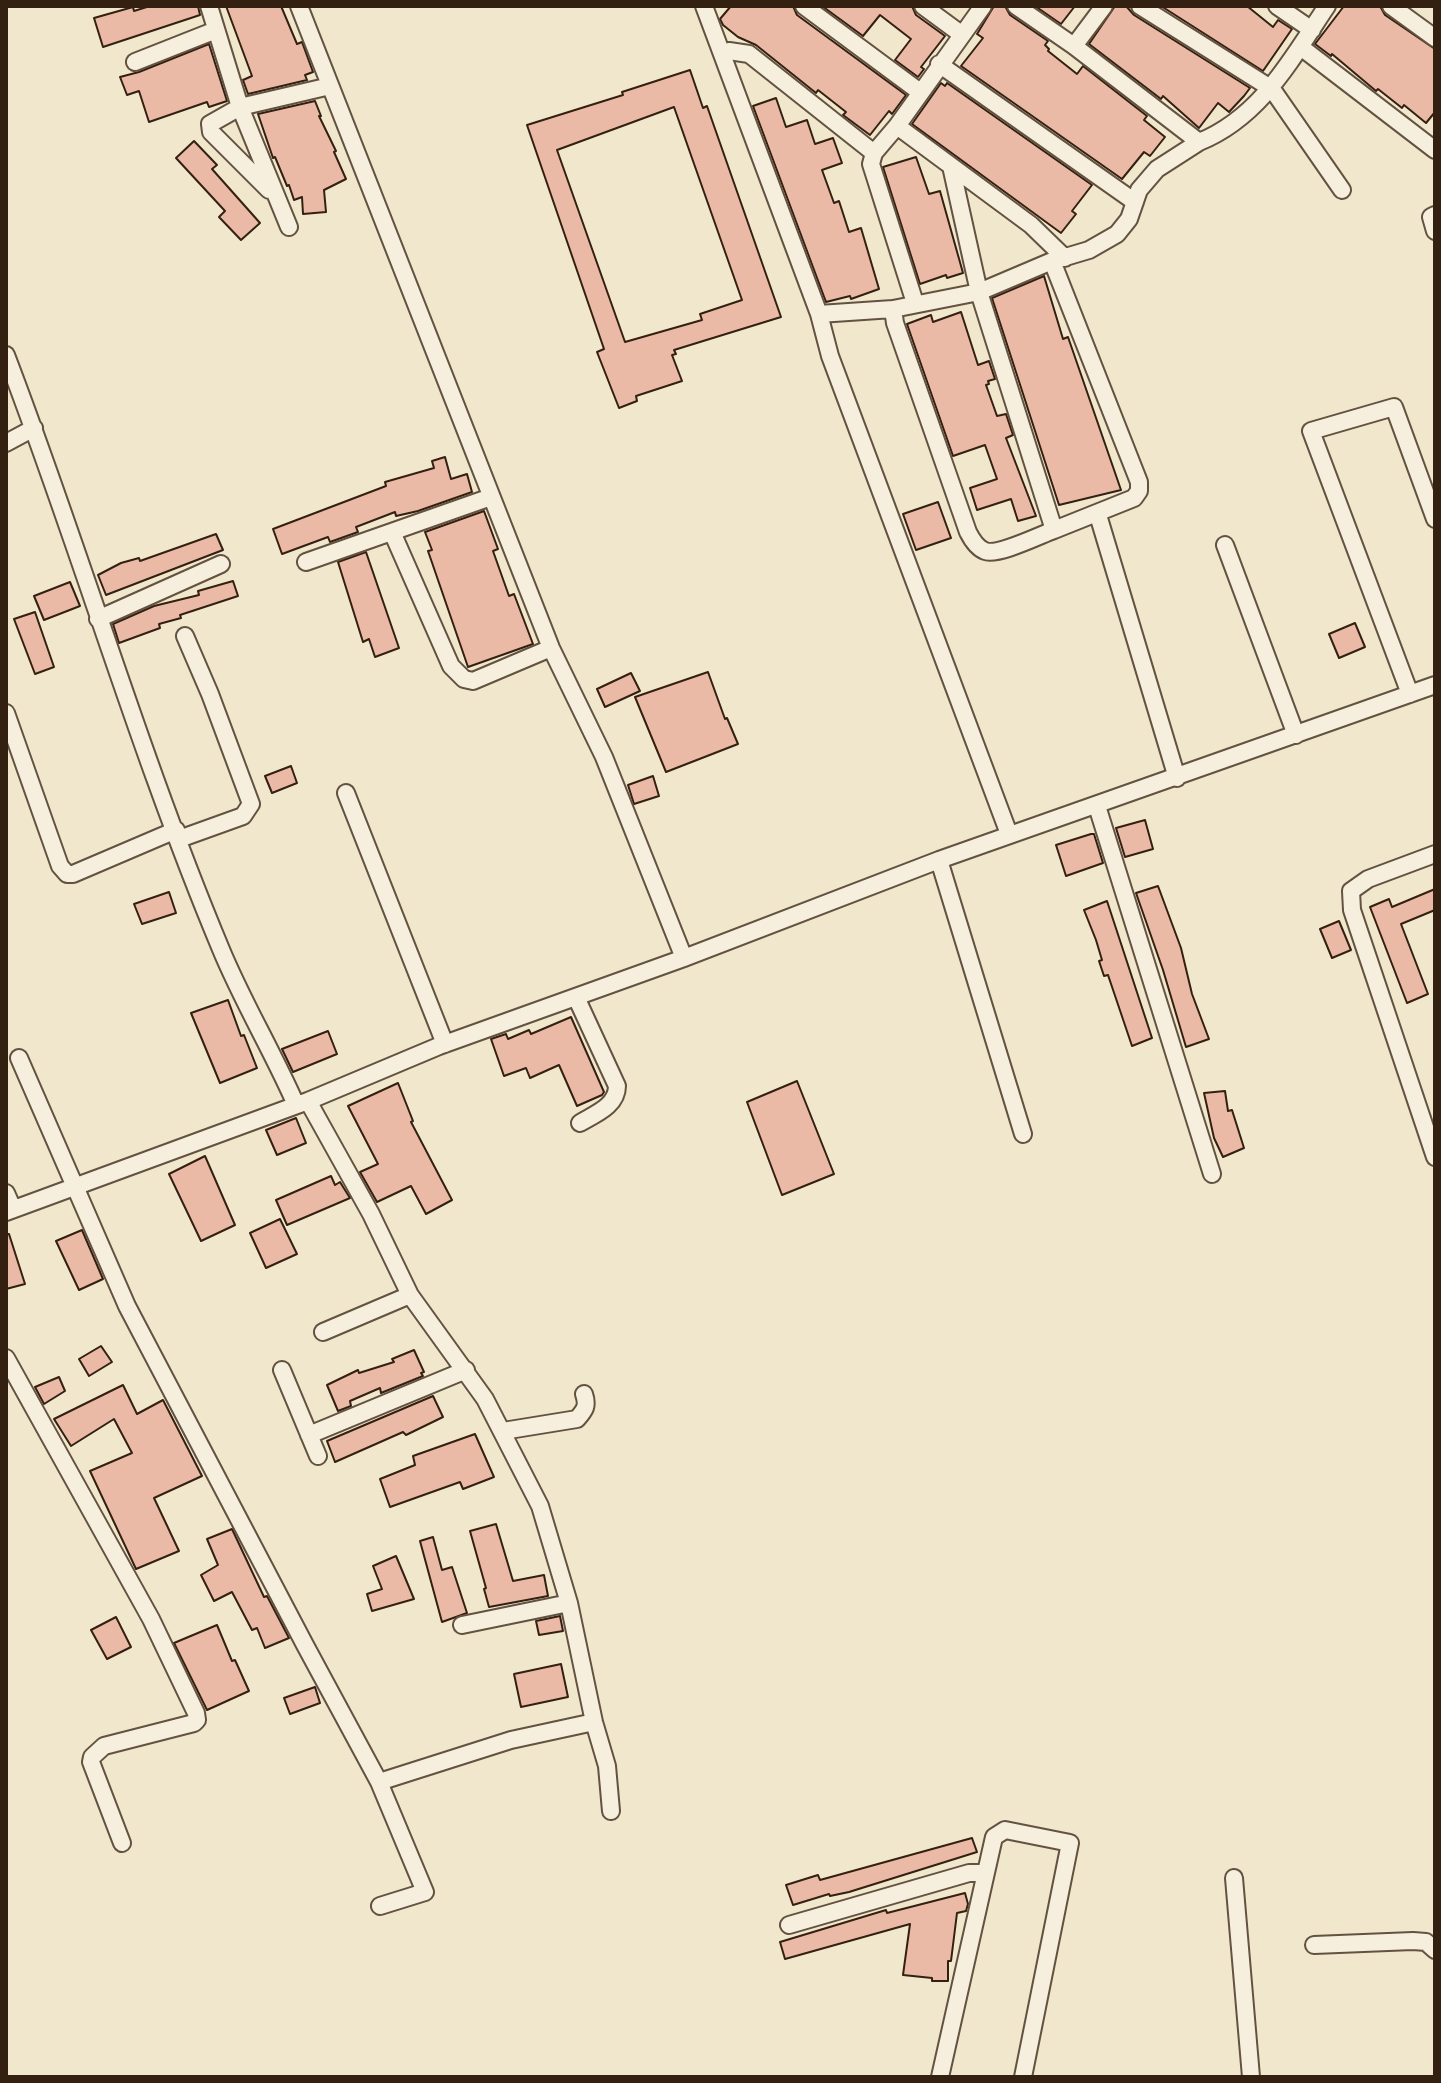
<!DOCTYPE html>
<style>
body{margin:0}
#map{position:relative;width:1441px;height:2083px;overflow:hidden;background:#f1e7cc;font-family:"Libre Bodoni",serif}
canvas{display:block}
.frame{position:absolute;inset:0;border:8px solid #342011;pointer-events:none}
</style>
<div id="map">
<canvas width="1441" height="2083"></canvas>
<div class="frame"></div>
</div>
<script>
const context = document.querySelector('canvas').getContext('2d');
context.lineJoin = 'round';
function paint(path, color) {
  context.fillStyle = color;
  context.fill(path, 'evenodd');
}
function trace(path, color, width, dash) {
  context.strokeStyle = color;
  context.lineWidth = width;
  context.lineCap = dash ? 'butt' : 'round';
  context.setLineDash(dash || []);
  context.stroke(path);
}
const building = new Path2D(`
 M150,6H198L200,15L103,47L94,18L133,7L134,11Z
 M226,6H281L297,44L302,42L313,72L305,75L307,80L248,94L243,80L252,76Z
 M731,6H793L797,15L906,95L892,114L889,111L870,135L843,115L846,112L818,90L816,93L756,45L738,37L723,25L720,19Z
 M822,6H912L916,15L945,36L921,67L924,69L918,77L895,60L911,39L880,15L863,36Z
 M994,6H1005L1010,15L1048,41L1045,45L1049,49L1048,51L1077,74L1083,66L1147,116L1144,120L1165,137L1150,156L1144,152L1122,179L961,66L983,38L977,34Z
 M1035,6H1075L1061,24Z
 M1115,6H1126L1134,15L1250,88L1244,96L1229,112L1218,103L1199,128L1163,96L1161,99L1089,44Z
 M1161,6H1247L1273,27L1278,20L1292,29L1263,71Z
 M1344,6H1380L1385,15L1435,49V112L1426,123L1404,105L1402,108L1378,89L1376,91L1332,54L1331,56L1315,44Z
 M209,44L227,101L209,107L207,102L149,122L139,91L127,95L120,77L139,72Z
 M690,70L703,108L707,106L781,317L674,350L676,354L672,355L682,381L636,396L637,401L619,408L597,352L604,349L527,125L623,95L622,92ZM674,107L742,300L700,314L702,320L625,342L557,150Z
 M941,83L945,86L947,83L1092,185L1072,211L1076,214L1061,233L912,124Z
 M776,98L786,127L807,120L815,144L833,138L842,163L822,170L834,203L839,201L849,232L861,228L879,289L851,299L850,296L826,302L753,106Z
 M315,101L321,116H319L336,151L334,152L346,179L324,190L326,212L303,214L302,197L294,200L289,185L287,186L275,157L273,158L258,114Z
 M194,141L217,165L212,169L260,223L241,240L219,217L225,211L176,158Z
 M916,157L929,194L940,191L963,273L947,278L946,275L920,284L883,167Z
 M1044,276L1063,339L1068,337L1121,490L1059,505L992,298Z
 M961,312L978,365L989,361L995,379L988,381L989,384L986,385L997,416L1006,414L1013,435L1006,438L1036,516L1018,521L1011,499L977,510L970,488L997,479L985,445L953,456L907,324L931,315L933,322Z
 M445,457L451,479L467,474L472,492L418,511L396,516L395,512L356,527L358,532L330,542L328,537L282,554L273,529L386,486L385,482L434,468L432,461Z
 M938,502L951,538L916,550L903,514Z
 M484,511L498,549L493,551L509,596L514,594L533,644L468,667L428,551L432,550L425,532Z
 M216,534L223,550L106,595L98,575L121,563L139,558L140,561Z
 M366,552L399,648L375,657L369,639L363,642L338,562Z
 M233,581L238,596L180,615L181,618L159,624L160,628L119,643L113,624L154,606L199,595L198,591Z
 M70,582L80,606L44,620L34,596Z
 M35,612L54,667L35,674L14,619Z
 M1355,623L1365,647L1339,658L1329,634Z
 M708,672L725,719L727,718L738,744L666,772L635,697Z
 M631,673L640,691L605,707L597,689Z
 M291,766L297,783L272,793L265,776Z
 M653,776L659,796L634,804L628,785Z
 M1145,820L1153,849L1125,857L1116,828Z
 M1091,834H1094L1103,863L1066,876L1056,845Z
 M1158,886L1181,948L1192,994L1209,1039L1186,1047L1163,970L1136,893Z
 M1435,889V910L1401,924L1428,994L1407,1003L1370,907L1389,899L1392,907Z
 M169,892L176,913L142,924L134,904Z
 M1107,901L1152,1038L1132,1046L1108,975L1104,976L1099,961L1102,960L1096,940L1084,910Z
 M1339,921L1351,950L1332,958L1320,929Z
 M228,1000L241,1036L244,1035L257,1068L220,1083L191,1013Z
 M571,1017L604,1092L602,1095L577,1106L559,1065L530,1078L526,1068L504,1076L491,1039L506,1034L508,1039L529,1030L531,1034Z
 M328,1031L337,1054L293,1072L282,1049Z
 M797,1081L834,1174L782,1195L747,1102Z
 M398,1083L413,1121L411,1122L452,1200L426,1214L411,1186L377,1202L360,1172L378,1164L348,1106Z
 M1225,1091L1228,1111L1232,1110L1244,1148L1223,1157L1214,1138L1204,1093Z
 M296,1118L306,1143L277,1155L266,1130Z
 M205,1156L235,1225L201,1241L169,1174Z
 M331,1176L335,1185L340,1182L350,1198L287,1225L276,1200Z
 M280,1219L297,1254L266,1268L250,1233Z
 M82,1230L103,1279L79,1290L56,1241Z
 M6,1234H9L25,1284L6,1289Z
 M101,1346L112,1362L89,1376L79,1359Z
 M414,1350L424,1372L421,1373L423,1376L381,1393L380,1388L350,1401L351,1406L338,1411L327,1385L358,1370L359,1373L394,1362L392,1359Z
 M59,1377L65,1391L44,1404L35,1387Z
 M123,1385L137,1414L163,1400L202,1476L154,1498L179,1551L136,1569L90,1471L132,1453L114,1419L71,1446L54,1419Z
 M433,1396L443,1417L406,1435L403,1432L335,1462L327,1441Z
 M475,1434L494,1477L463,1489L460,1482L390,1507L380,1479L415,1465L413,1456Z
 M496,1524L513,1581L544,1575L548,1596L489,1607L484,1589L486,1588L470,1531Z
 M232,1529L264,1597L267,1596L289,1638L265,1648L257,1628L252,1630L232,1592L214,1601L201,1575L218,1565L207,1539Z
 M433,1537L442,1570L452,1567L467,1613L442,1622L420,1541Z
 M396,1556L414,1599L372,1611L367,1594L382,1589L373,1566Z
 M560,1616L563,1631L539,1635L536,1621Z
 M116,1617L131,1647L107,1659L91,1630Z
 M217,1625L232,1661L235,1660L249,1691L207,1710L174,1643Z
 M561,1664L568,1697L521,1707L514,1674Z
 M315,1687L320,1703L290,1714L284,1698Z
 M972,1838L977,1852L849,1892L830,1896L829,1894L793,1905L786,1885L818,1875L820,1880Z
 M965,1893L968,1904L966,1911L957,1913L951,1961H948V1981H932V1978L903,1975L910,1924L785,1959L780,1942L886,1910L887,1913Z`);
paint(building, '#ebbaa7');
trace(building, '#342011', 2);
const street = new Path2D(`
 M209,6L240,107L289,227
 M299,6L551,648L604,757L684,958
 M704,6L819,314
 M804,6L920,92
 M923,6L961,34
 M1016,6L1074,46L1199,142C1261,117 1292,58 1327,6
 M1140,6L1272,89L1342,190
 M1277,6L1312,30
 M1391,6L1435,38
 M1074,46L1104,6
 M1302,48L1435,150
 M723,56L729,51L749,54L874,153
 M135,62L216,30
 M939,64L1135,202
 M897,126L1031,225L1065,258
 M951,166L979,292L893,309L819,314L830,356L1009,834
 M269,190L211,132L210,124L240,107L330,86
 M1435,215L1431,217L1435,231
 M1052,261L1139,482V491L1134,498L1054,530L979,292L1052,261L1089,250L1117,234L1129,219L1139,190L1157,169L1199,142
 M915,303L871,164L874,153L897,126L983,6
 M893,309L895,323L968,532C972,540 977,548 985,551C998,556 1040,535 1054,530
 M6,355C81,551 139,753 220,947C242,1001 273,1052 296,1105
 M6,443L34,428
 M1098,515L1177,778
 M392,532L451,666L464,679L473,681L551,648
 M1225,545L1296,735
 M306,562L491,497
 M98,619L221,564
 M1410,694L1311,431L1394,407L1435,519
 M6,713L60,866L67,874H73L176,830
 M346,793L445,1044
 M1097,806L1212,1174
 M179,839L243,816L251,804L210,694L185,636
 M1435,854L1368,879L1351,891L1352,910L1435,1157
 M939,860L1023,1134
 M576,997L617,1086C617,1106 595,1114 580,1123
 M19,1058L127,1306L305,1645L379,1782L425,1892L380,1906
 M308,1101L371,1214L410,1295L485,1399L540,1506L569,1603L594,1722L607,1766L611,1811
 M6,1193L13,1209
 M6,1212L308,1101L439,1046L684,958L939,860L1435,685
 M323,1332L410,1295
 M6,1358L151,1619L196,1713L197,1720L194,1723L104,1746L92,1757L91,1762L122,1843
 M282,1370L318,1456
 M503,1431L577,1419C585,1410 588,1406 584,1394
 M309,1435L466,1370
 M462,1625L569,1603
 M379,1782L511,1740L594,1722
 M1234,1878L1251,2077
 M789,1925L969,1873H986
 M1314,1945L1413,1941L1426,1942L1435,1950
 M940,2077L994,1837L1005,1830L1070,1843L1023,2077`);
trace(street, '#635240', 20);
trace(street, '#f6efde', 16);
</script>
